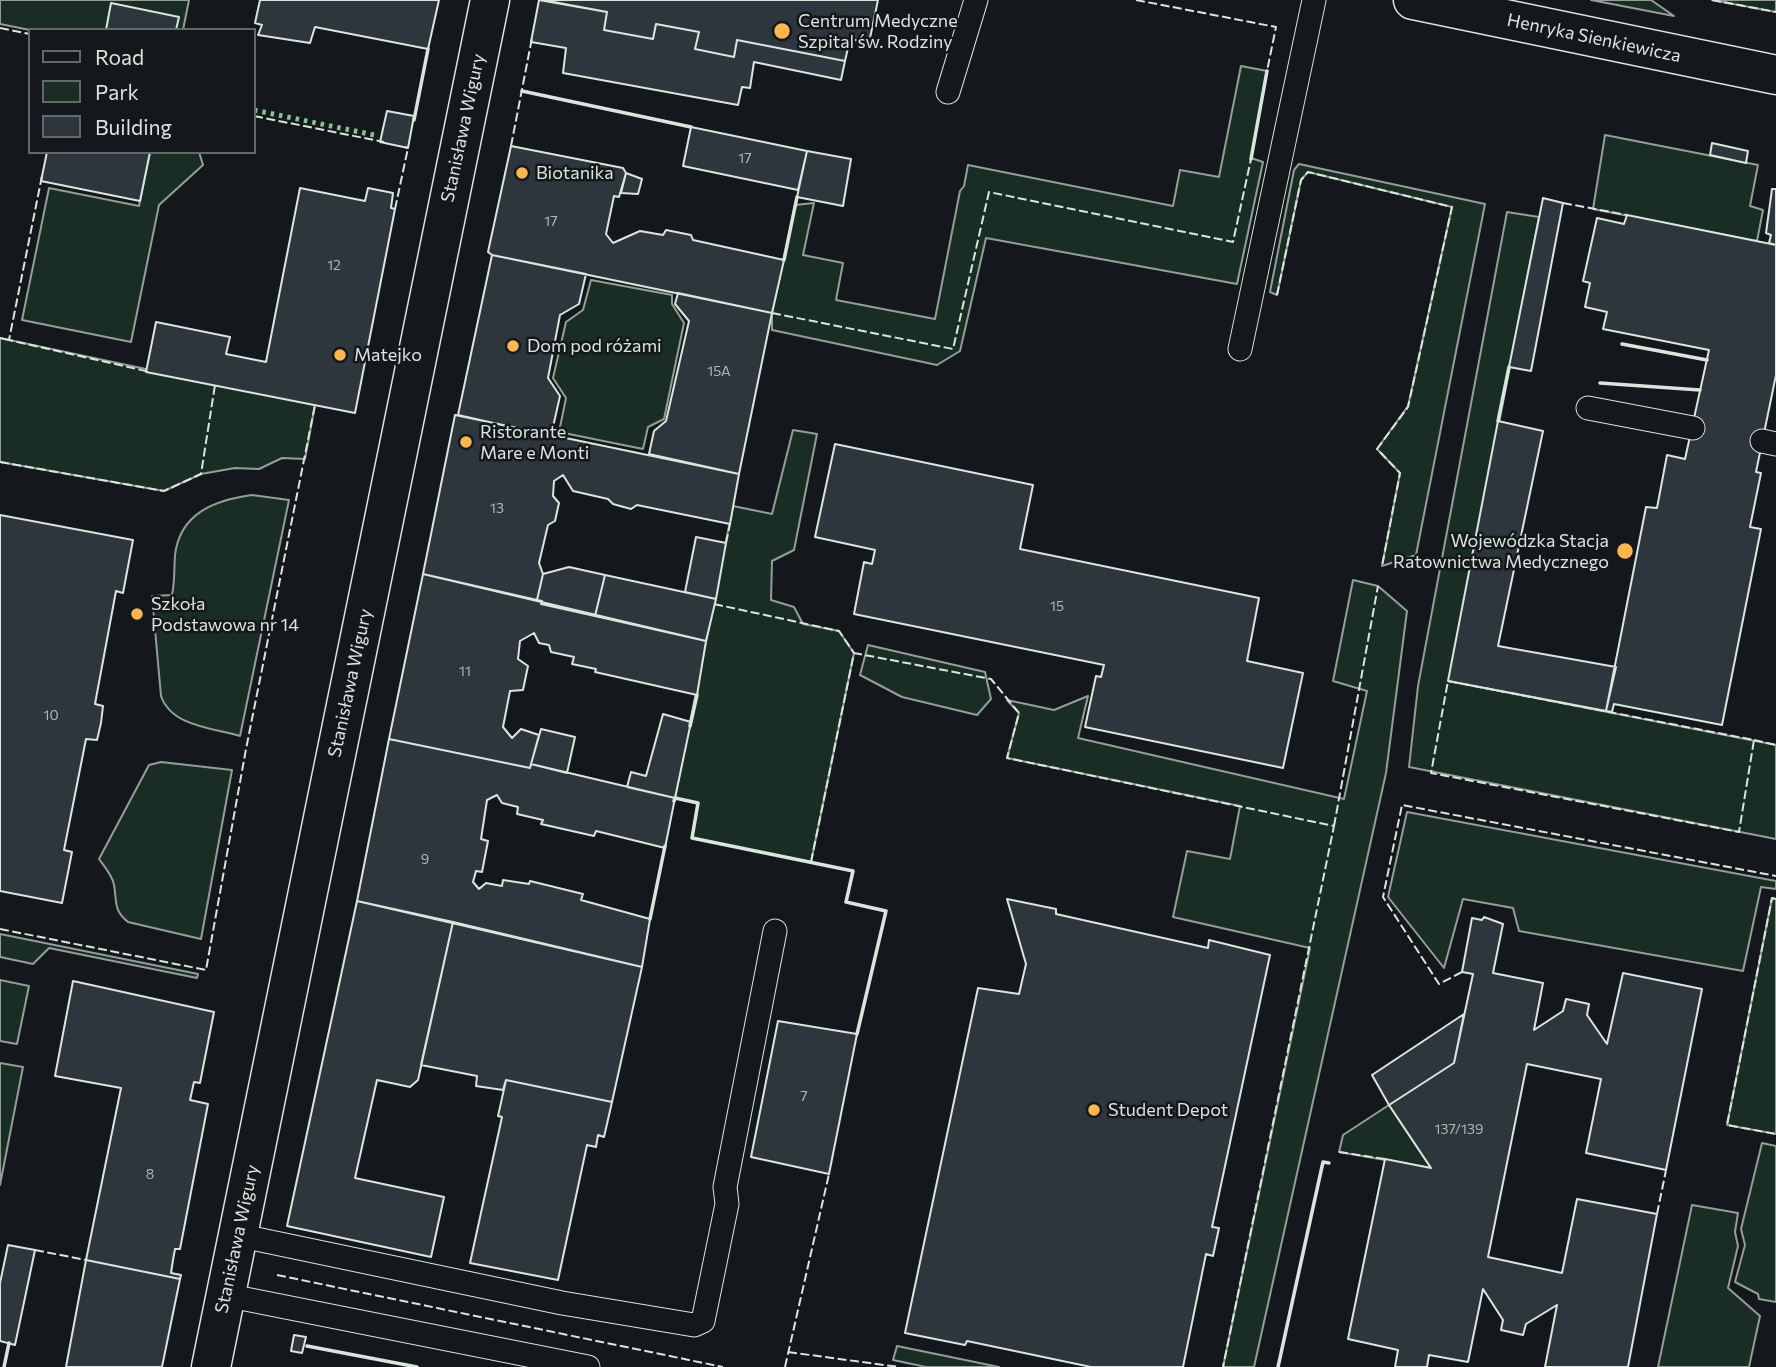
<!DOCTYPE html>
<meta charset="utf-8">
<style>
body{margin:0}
#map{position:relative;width:1776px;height:1367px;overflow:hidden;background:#14181c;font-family:Commissioner,sans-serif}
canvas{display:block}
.legend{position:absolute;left:28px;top:28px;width:228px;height:126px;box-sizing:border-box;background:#14181c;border:2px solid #626a69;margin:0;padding:9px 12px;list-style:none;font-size:21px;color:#d8e6dc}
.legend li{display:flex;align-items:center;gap:14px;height:35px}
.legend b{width:35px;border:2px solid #626a69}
</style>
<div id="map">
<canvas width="1776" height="1367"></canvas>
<ul class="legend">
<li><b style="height:9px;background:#14181c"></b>Road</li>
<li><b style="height:19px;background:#1a2d24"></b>Park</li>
<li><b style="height:19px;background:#2c363c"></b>Building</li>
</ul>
</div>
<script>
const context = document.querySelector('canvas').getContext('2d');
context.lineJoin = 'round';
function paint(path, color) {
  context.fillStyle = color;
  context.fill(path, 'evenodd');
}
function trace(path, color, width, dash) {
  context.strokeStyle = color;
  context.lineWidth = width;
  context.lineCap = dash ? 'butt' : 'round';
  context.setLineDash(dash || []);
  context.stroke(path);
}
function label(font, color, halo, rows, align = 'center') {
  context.font = font + ' Commissioner,sans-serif';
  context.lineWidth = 5;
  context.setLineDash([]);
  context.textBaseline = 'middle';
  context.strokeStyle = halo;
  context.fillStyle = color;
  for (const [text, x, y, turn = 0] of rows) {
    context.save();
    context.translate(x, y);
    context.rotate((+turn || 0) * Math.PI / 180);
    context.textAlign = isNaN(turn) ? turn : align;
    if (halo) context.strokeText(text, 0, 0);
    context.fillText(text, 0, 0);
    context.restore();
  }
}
const green = new Path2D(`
 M0,0H189L183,30H30L0,24Z
 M1591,0H1651L1674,16Z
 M1712,0H1776V12Z
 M1241,66L1267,71L1251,158L1263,162L1237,284L986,238L960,351L937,365L772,330V313L795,205L814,203L803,255L843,263L836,300L935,319L960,191L964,186L968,165L1173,206L1180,170L1219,177Z
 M1605,135L1758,165L1750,206L1763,210L1757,241L1593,209Z
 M150,152H199L203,165L159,205L131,342L22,320L49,188L139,206Z
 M1299,164L1485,204L1416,555L1382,566L1400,473L1377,449L1408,406L1452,207L1308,172L1301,180L1277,295L1270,292L1294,170Z
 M1507,212L1539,217L1449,681L1776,745V839L1409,767L1418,686Z
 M591,280L672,295V304L684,323L664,419L648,427L643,449L559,432L566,398L553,378L566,322L583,310Z
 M0,338L315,405L305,459L282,458L259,469L235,468L201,474L164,491L0,462Z
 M793,430L817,434L794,550L772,561L771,600L794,607L803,624L839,631L854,653L811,862L692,838L698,803L675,798L733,506L772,514Z
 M252,495L289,500L240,736C212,728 171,726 161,696L152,596L172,595C175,581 174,569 175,555C180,513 215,500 252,495Z
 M1353,580L1378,586L1407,611L1386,773L1254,1367H1223L1310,948L1173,917L1187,851L1230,859L1240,806L1007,758L1019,713L1007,700L1054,710L1088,696L1078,738L1344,799L1367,691L1333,681Z
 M868,645L985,672L991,699L977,715L902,697L860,675Z
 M161,762L232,770L201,939L128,922C113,910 117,901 114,885C113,876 104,866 99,859L149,765Z
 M1407,812L1776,881V889L1761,887L1743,971L1519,931L1513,908L1463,899L1444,968L1388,897Z
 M1772,898L1776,899V1134L1727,1125Z
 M0,934L198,974L197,978L49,948L33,964L0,957Z
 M0,980L29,986L17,1044L0,1041Z
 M0,1063L23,1067L0,1185Z
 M1389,1105L1431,1168L1339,1152L1343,1135Z
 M1762,1143L1776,1146V1302L1759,1299L1758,1294L1735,1282L1745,1245L1741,1229Z
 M1692,1205L1738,1213L1735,1232L1738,1246L1728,1288L1760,1316L1749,1367H1658Z
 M897,1346L999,1367H926L893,1360Z`);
paint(green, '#1a2d24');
trace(green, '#939e99', 2);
const building = new Path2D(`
 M260,0H439L428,49L315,27L310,43L258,35L262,25L255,23Z
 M539,0L607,12L604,30L653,39L656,24L699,32L695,49L734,57L737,40L845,61L841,80L754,62L750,88L742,87L738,105L563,73L566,48L531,42Z
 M543,0H878L869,43L850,39L845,61L737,40L734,57L695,49L699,32L656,24L653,39L604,30L607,12Z
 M111,3L179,17L176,30H106Z
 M387,111L414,116L408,148L380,142Z
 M691,127L807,151L798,190L683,166Z
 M1712,143L1748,151L1746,163L1710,155Z
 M511,146L623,168L626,173L619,197L614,196L606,234L613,243L640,231L663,235L666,230L691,235L693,240L784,260L772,313L492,255L488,252Z
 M807,151L851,159L843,206L797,197Z
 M47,152H150L140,201L41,181Z
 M626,173L642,179L638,194L621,193Z
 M300,188L365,201L368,188L393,193L391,208L395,209L355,413L146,372L156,322L230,337L226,354L266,362Z
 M1772,189H1776V245L1769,243L1771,235L1766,233Z
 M1543,198L1563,203L1531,371L1509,367Z
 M1627,215L1776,245V375L1756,472L1761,473L1750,527L1761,529L1722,725L1614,704L1612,712L1606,711L1646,507L1657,508L1667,455L1685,459L1709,350L1603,329L1607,312L1585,307L1590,283L1583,281L1597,218L1624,224Z
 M492,255L586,274L579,304L560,315L548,378L560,396L551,436L458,415Z
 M678,293L772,313L739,474L649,454L654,431L666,421L689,321L675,304Z
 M455,415L739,474L730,524L637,505L631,509L613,504L608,499L573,491L563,475L554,481L553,496L559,503L555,521L548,525L539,563L543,574L537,600L423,574Z
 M1498,421L1543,431L1498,646L1616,667L1606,711L1448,681Z
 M835,444L1033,485L1020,549L1259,598L1247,661L1303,673L1283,768L1085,727L1096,676L1101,677L1104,665L854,614L864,562L872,564L875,550L815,537Z
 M0,515L133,540L123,593L116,591L95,704L103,706L101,723L97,740L86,739L64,850L72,852L62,903L0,891Z
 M696,537L726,543L716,599L685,592Z
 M569,567L605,575L595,616L541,604L542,601L537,600L543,574Z
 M423,574L706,641L697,695L595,672L596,669L572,664L574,657L551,652L549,645L539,643L534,633L520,641L518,659L528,666L523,690L510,691L503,727L512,738L521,729L539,735L530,768L389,739Z
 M605,575L716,599L706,641L595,616Z
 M663,714L691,722L675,798L627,787L631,772L646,776Z
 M541,729L575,737L567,773L531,764Z
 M389,739L530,768L531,764L675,798L665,848L596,831L594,836L541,824L543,820L517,814L518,807L502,803L497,795L487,800L481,839L488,841L482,872L476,871L473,882L479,889L486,883L502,886L503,880L529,884L530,881L583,894L581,900L650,919L642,967L357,901Z
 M1007,899L1056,909V914L1208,948L1209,940L1270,955L1212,1227L1219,1228L1213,1256L1206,1254L1183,1367H1091L967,1341L965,1345L905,1333L978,988L1019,994L1026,964Z
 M357,901L453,922L418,1080L410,1087L377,1080L355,1178L444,1197L431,1257L287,1226Z
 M1484,917L1503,924L1493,973L1543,983L1534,1030L1563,1011L1566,999L1589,1004L1587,1015L1607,1044L1623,973L1702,989L1666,1170L1586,1153L1601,1079L1527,1064L1488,1257L1562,1273L1577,1199L1657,1214L1628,1367H1545L1557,1305L1526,1324L1523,1335L1501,1330L1503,1320L1483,1289L1468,1362L1429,1355L1427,1367H1395L1398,1350L1348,1339L1385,1159L1431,1168L1389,1105L1454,1063L1473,974L1462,972L1472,918L1482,920Z
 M453,922L642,967L612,1102L506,1080L503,1090L476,1086L477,1076L421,1065Z
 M73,981L214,1012L200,1083L194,1082L190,1100L208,1104L180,1249H175L173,1260L171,1273L181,1275L180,1279L86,1260L121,1088L55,1076Z
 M1464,1014L1454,1063L1389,1105L1372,1075Z
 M778,1021L857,1034L829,1174L751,1157Z
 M506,1080L612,1102L604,1137L598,1135L596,1147L587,1145L558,1280L470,1263L502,1117L498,1116Z
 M8,1245L35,1250L15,1345L0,1341V1283Z
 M86,1260L180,1279L162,1367H66Z
 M294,1335L306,1337L302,1353L291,1351Z`);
paint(building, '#2c363c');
trace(building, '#d8e6dc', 2);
const lane = new Path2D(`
 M948,92L976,0
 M1240,349L1314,0
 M1588,408L1693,428
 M1762,441L1776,444
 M237,1235L562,1303L694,1325L703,1321L727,1204L725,1187L775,931
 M225,1295L588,1367`);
const secondary = new Path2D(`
 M1413,0L1776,75
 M211,1367L490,0`);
trace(lane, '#d8e6dc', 25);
trace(secondary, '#d8e6dc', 41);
trace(lane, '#14181c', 23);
trace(secondary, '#14181c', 38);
trace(new Path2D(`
 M254,110L374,135`), '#8ac095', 5, [3.5, 5]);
trace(new Path2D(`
 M1136,0L1276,27L1267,71
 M1712,0L1776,12
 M0,28L30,34
 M254,116L384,142
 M511,146L532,38
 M42,176L9,340L150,372
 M1563,203L1627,215
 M395,209L408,148L405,147
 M1277,295L1301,180L1308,172L1452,207L1408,407L1377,449L1400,473L1382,566
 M772,313L953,349L989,192L1233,242L1251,159
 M0,338L9,340
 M0,462L164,491L201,474L215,385
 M726,543L730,524
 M714,604L839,631L854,653
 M1448,681L1754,740L1739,832L1431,773Z
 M1754,740L1776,745
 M1334,826L1378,586
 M811,862L854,653L991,679L1019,713L1007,758L1334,826L1223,1367
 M1776,899L1772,898L1727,1125L1776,1134
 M0,929L206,970L246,749L315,405
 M1462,972L1439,984L1383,897L1402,805L1776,876
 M1339,1152L1385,1159
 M1657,1214L1666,1170
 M35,1250L86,1260
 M277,1275L723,1367
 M788,1352L899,1367
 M785,1367L829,1174`), '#d8e6dc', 2, [9, 3.5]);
trace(new Path2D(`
 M522,91L691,127
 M414,120L428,49
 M1251,159L1267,71
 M784,260L797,197
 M1622,344L1707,360
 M1600,383L1700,390
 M1498,421L1509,367
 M690,726L697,695
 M674,801L675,798L698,803L692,838L853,871L846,902L886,911L857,1034
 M650,919L665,846
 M307,1346L417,1367
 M4,1367L9,1343
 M1278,1367L1323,1162L1329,1163`), '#d8e6dc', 3.5);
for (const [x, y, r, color] of [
 [782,31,9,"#ffb74d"],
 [522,173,7,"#ffb74d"],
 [513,346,7,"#ffb74d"],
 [340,355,7,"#ffb74d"],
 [466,442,7,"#ffb74d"],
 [1625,551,9,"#ffb74d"],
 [137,614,7,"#ffb74d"],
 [1094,1110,7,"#ffb74d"]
]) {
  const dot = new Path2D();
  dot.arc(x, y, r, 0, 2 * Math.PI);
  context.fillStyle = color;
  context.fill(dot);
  trace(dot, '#14181c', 2.5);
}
label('14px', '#adbab4', null, [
 ["17",745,158],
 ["17",551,221],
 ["12",334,265],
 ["15A",719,371],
 ["13",497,508],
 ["15",1057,606],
 ["11",465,671],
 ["10",51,715],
 ["9",425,859],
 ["7",804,1096],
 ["137/139",1459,1129],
 ["8",150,1174]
]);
label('18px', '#d8e6dc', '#14181c', [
 ["Centrum Medyczne",798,21],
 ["Szpital św. Rodziny",798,42],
 ["Biotanika",536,173],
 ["Dom pod różami",527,346],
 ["Matejko",354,355],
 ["Ristorante",480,432],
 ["Mare e Monti",480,453],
 ["Wojewódzka Stacja",1609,541,"right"],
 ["Ratownictwa Medycznego",1609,562,"right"],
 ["Szkoła",151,604],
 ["Podstawowa nr 14",151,625],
 ["Student Depot",1108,1110]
], 'left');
label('18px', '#d8e6dc', '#14181c', [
 ["Henryka Sienkiewicza",1594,38,12],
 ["Stanisława Wigury",463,128,-78],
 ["Stanisława Wigury",350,683,-78],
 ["Stanisława Wigury",237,1239,-78]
]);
</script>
